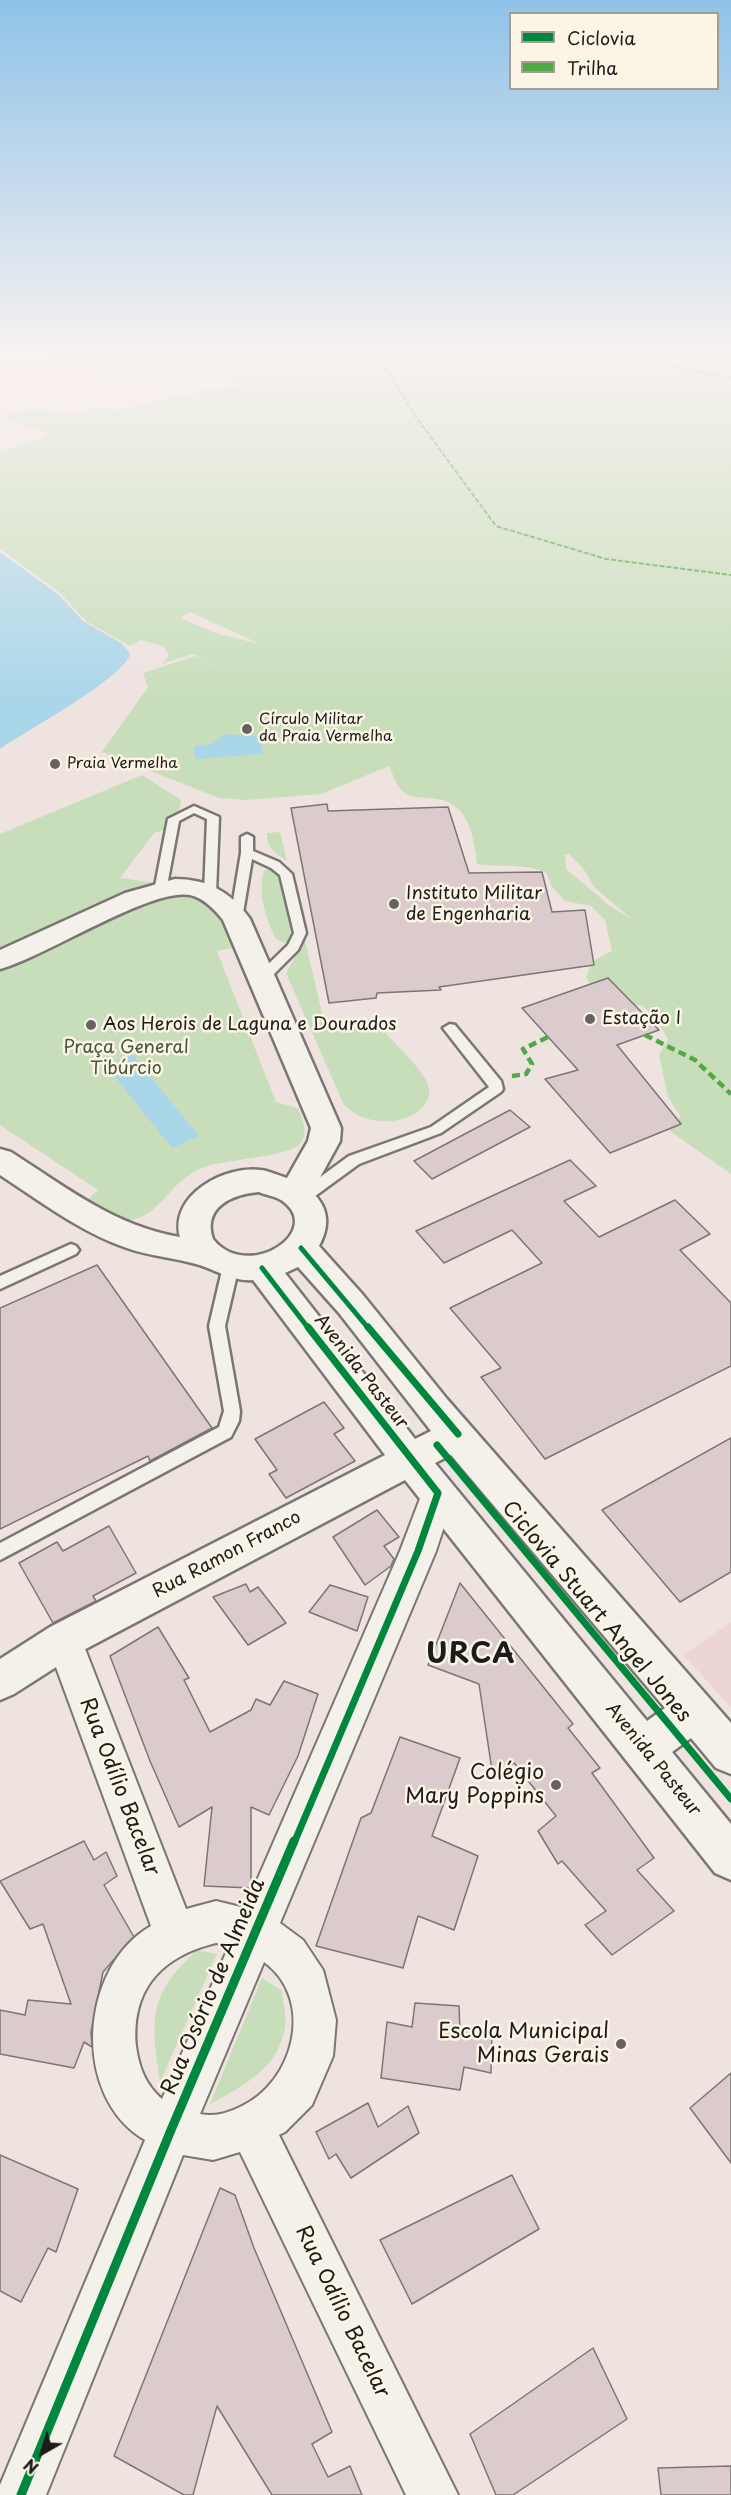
<!DOCTYPE html>
<meta charset="utf-8">
<style>
body{margin:0}
#map{position:relative;width:731px;height:2495px;overflow:hidden;background:#efe3e0;font-family:"Playpen Sans",sans-serif}
canvas{display:block}
.legend{position:absolute;left:509px;top:12px;width:210px;height:78px;box-sizing:border-box;background:#fcf5e5;border:2px solid #a29e95;margin:0;padding:8px 10px;list-style:none;font-size:18px;color:#1c1c1c}
.legend li{display:flex;align-items:center;gap:12px;height:30px}
.legend b{width:30px;border:2px solid #a29e95}
.north{position:absolute;left:12px;top:2423px;width:60px;height:60px;-webkit-text-stroke:4px #fcf5e5;paint-order:stroke;rotate:219deg;font-size:16px;font-weight:700;line-height:24px;text-align:center;color:#1c1c1c}
.north::after{content:'';display:block;margin:auto;width:21px;height:27px;background:#1c1c1c;clip-path:polygon(50% 0,100% 100%,50% 72%,0 100%)}
</style>
<div id="map">
<canvas width="731" height="2495"></canvas>
<ul class="legend">
<li><b style="height:8px;background:#00873e"></b>Ciclovia</li>
<li><b style="height:8px;background:#52a943"></b>Trilha</li>
</ul>
<div class="north">N</div>
</div>
<script>
const context = document.querySelector('canvas').getContext('2d');
context.lineJoin = 'round';
function paint(path, color) {
  context.fillStyle = color;
  context.fill(path, 'evenodd');
}
function trace(path, color, width, dash) {
  context.strokeStyle = color;
  context.lineWidth = width;
  context.lineCap = dash ? 'butt' : 'round';
  context.setLineDash(dash || []);
  context.stroke(path);
}
function label(font, color, halo, rows, align = 'center') {
  context.font = font + ' "Playpen Sans",sans-serif';
  context.lineWidth = 5;
  context.setLineDash([]);
  context.textBaseline = 'middle';
  context.strokeStyle = halo;
  context.fillStyle = color;
  for (const [text, x, y, turn = 0] of rows) {
    context.save();
    context.translate(x, y);
    context.rotate((+turn || 0) * Math.PI / 180);
    context.textAlign = isNaN(turn) ? turn : align;
    if (halo) context.strokeText(text, 0, 0);
    context.fillText(text, 0, 0);
    context.restore();
  }
}
paint(new Path2D(`
 M731,1622V1707L683,1655Z`), '#ecd5d4');
paint(new Path2D(`
 M38,354H731V1174L663,1126L681,1117L668,1097L659,1055L668,1039L658,1022L642,1005C611,1007 600,1006 586,977L593,961L612,951L605,920L591,906L565,901L552,887L546,872C521,863 503,868 477,864C474,837 469,804 437,799C423,796 409,801 399,787C395,782 392,772 389,766L321,794L247,800L219,798L102,752L148,687L143,673L195,656L228,675L193,654L162,664L169,655L163,646L140,640L130,646L87,622L59,592L0,549V453L23,442L43,438L48,434L6,419L7,412L41,409L70,415L100,407L113,410L129,408L172,396L247,384L101,370ZM190,612L260,644L218,634L180,618ZM569,854L583,868L594,887L633,920L610,906L566,869L565,855Z
 M142,775L181,800L177,829L155,832L120,878L171,885L217,902L233,948L217,951L276,1102L298,1108C302,1119 309,1131 301,1143C290,1157 229,1159 208,1166C164,1180 166,1220 117,1222L86,1201L98,1190L0,1125V834Z
 M280,832L287,861C275,853 266,848 267,833Z
 M270,867L280,872L290,897L285,898L288,919H293L290,941L285,943L276,939C266,920 257,892 264,871Z
 M305,940L325,1026L363,1022V1018H375C384,1038 435,1074 429,1096C419,1129 360,1128 343,1103L286,973Z
 M197,1950L217,1954L160,2082C151,2019 147,1996 197,1950Z
 M262,1978L282,1991C283,2002 287,2017 285,2028C278,2069 243,2086 210,2104Z`), '#c8debb');
paint(new Path2D(`
 M0,552L59,595L83,621L121,643L130,653C128,676 22,733 0,749Z
 M225,734L260,737L263,754L195,759L194,746L211,744Z
 M132,1054L199,1136L172,1148L105,1065Z`), '#aad6e9');
const building = new Path2D(`
 M327,804L328,811L448,807L469,873L542,872L552,912L585,910L594,965L439,987L441,990L377,993L376,998L329,1003L291,808Z
 M608,978L659,1030L617,1045L681,1124L610,1153L545,1079L578,1070L522,1008Z
 M510,1110L530,1127L432,1179L414,1161Z
 M570,1160L596,1186L564,1201L599,1237L675,1200L710,1234L680,1250L731,1303V1366L545,1459L481,1377L501,1368L450,1308L542,1263L512,1230L444,1263L416,1231Z
 M97,1265L212,1428L150,1461L148,1456L0,1529V1308Z
 M324,1402L344,1428L334,1434L355,1461L286,1498L269,1474L277,1470L255,1439Z
 M731,1438V1572L680,1602L602,1510Z
 M377,1510L399,1537L384,1546L394,1559L391,1566L365,1585L333,1537Z
 M109,1526L136,1573L93,1596L96,1601L53,1623L19,1563L57,1542L63,1551Z
 M460,1583L573,1724L568,1728L600,1768L592,1773L654,1858L637,1870L674,1911L612,1955L585,1925L606,1911L562,1861L558,1864L538,1831L556,1816L514,1763L493,1777L479,1684L428,1665Z
 M246,1584L250,1592L258,1587L286,1623L248,1645L213,1597Z
 M330,1585L368,1597L357,1631L309,1612Z
 M158,1627L189,1678L184,1680L210,1732L251,1710L256,1699L270,1705L284,1681L318,1694L298,1756L269,1815L251,1807V1888L204,1886L212,1807L179,1827L150,1761L110,1656Z
 M400,1737L460,1758L432,1836L478,1856L454,1930L418,1916L403,1968L316,1946L361,1818L371,1813Z
 M84,1841L94,1860L106,1852L117,1876L104,1885L134,1937L103,1972L91,2032L92,2047L84,2042L74,2068L0,2054V2010L25,2015L28,2000L71,2004L43,1924L30,1929L0,1881Z
 M415,2003L459,2006L460,2031L492,2029L491,2073L464,2067L460,2090L381,2078L387,2022L412,2027Z
 M731,2073V2163L690,2108Z
 M368,2103L378,2127L408,2106L419,2133L351,2178L336,2154L329,2159L316,2132Z
 M0,2155L78,2189L56,2252L48,2248L21,2302L0,2291Z
 M512,2175L539,2229L412,2304L380,2240Z
 M220,2188L235,2195L254,2248L332,2432L312,2444L328,2477L350,2466L362,2495H272L217,2406L193,2495H184L114,2456Z
 M593,2348L627,2419L513,2495H496L470,2434Z
 M731,2466V2495H661L658,2468Z`);
paint(building, '#dbcbcd');
trace(building, '#7b7674', 1.5);
const service = new Path2D(`
 M194,806L219,817L216,893L210,897L204,893L207,819L194,813L179,821L166,891L160,895L156,894L154,891L168,819Z
 M247,834L253,837V851L279,862L292,874L306,933L298,950L266,982L261,983L255,979L256,976L288,945L294,933L280,875L271,868L252,859L242,919L236,923L230,919L241,853V837Z
 M450,1024L455,1025L501,1081L503,1089L501,1092L441,1133L359,1164L307,1202H297L295,1198L297,1194L349,1156L431,1127L489,1087L443,1028Z
 M71,1244L76,1246L79,1250L76,1254L0,1289V1276Z
 M231,1260L236,1262L239,1266L225,1326L240,1411L239,1421L231,1437L0,1560V1543L219,1427L224,1411L209,1326L223,1266L226,1262Z`);
const minor = new Path2D(`
 M438,1479L450,1483L455,1493L436,1551L280,1923L303,1940L323,1970L336,2020L333,2056L312,2105L285,2132L279,2135L458,2495H406L240,2152L213,2160L183,2155L46,2495H0V2485L145,2140C71,2097 79,1967 151,1926L46,1640L51,1628L64,1624L77,1628L186,1909L216,1901L245,1908L400,1551L426,1483ZM216,1943L229,1946L162,2099C145,2084 139,2067 136,2046C131,1988 163,1956 216,1943ZM264,1962C316,2000 294,2083 240,2107C227,2113 215,2117 200,2114Z`);
const tertiary = new Path2D(`
 M175,879C208,879 231,892 250,919L341,1128L340,1141L312,1192C329,1208 330,1226 319,1246L363,1295L447,1399L731,1723V1774L716,1768L691,1738L672,1752L731,1824V1880L715,1873L405,1480L78,1653L14,1694L0,1700V1659L50,1627L385,1455L253,1280C232,1282 215,1269 196,1264C172,1257 147,1256 124,1247C79,1231 40,1201 0,1175V1149L11,1152C64,1186 116,1227 180,1237C169,1195 225,1165 261,1170C270,1171 279,1176 287,1178L308,1141L311,1128L223,920C215,910 204,898 190,895C150,888 47,956 0,969V950L125,893ZM259,1192C265,1195 275,1196 281,1200C327,1230 248,1283 213,1239C202,1207 233,1194 259,1192ZM298,1267L339,1313L431,1431L415,1439L401,1421L285,1273ZM451,1455L665,1708L647,1721L435,1463Z`);
trace(service, '#7b7674', 5);
trace(minor, '#7b7674', 4);
trace(tertiary, '#7b7674', 5);
paint(service, '#f4f0ea');
paint(minor, '#f4f0ea');
paint(tertiary, '#f4f0ea');
trace(new Path2D(`
 M377,354L416,417L496,526L606,559L731,575
 M635,354L637,359L731,378`), '#52a943', 2, [5, 2]);
trace(new Path2D(`
 M645,1035L695,1060L731,1094
 M512,1076L526,1074L532,1064L523,1049L548,1037`), '#52a943', 4.5, [8, 4.5]);
trace(new Path2D(`
 M301,1248L369,1329
 M262,1268L309,1329`), '#00873e', 5);
trace(new Path2D(`
 M368,1327L458,1434
 M437,1445L731,1799
 M294,1843L418,1551L438,1493L308,1327`), '#00873e', 7);
trace(new Path2D(`
 M21,2495L171,2130L294,1841`), '#00873e', 9);
const sky = context.createLinearGradient(0, 0, 0, 704);
sky.addColorStop(0, '#8fc2e8');
sky.addColorStop(0.5, '#f8f2f1');
sky.addColorStop(1, '#f8f2f100');
context.fillStyle = sky;
context.fillRect(0, 0, 731, 704);
for (const [x, y, r, color] of [
 [247,729,6,"#666261"],
 [55,764,6,"#666261"],
 [394,904,6,"#666261"],
 [590,1019,6,"#666261"],
 [91,1025,6,"#666261"],
 [556,1785,6,"#666261"],
 [621,2044,6,"#666261"]
]) {
  const dot = new Path2D();
  dot.arc(x, y, r, 0, 2 * Math.PI);
  context.fillStyle = color;
  context.fill(dot);
  trace(dot, '#fcf5e5', 2);
}
label('15px', '#1c1c1c', '#fcf5e5', [
 ["Círculo Militar",259,720],
 ["da Praia Vermelha",259,737],
 ["Praia Vermelha",67,764]
], 'left');
label('18px', '#1c1c1c', '#fcf5e5', [
 ["Instituto Militar",406,894],
 ["de Engenharia",406,915],
 ["Estação I",602,1019],
 ["Aos Herois de Laguna e Dourados",103,1025]
], 'left');
label('18px', '#465542', '#fcf5e5', [
 ["Praça General",126,1048],
 ["Tibúrcio",126,1069]
]);
label('18px', '#1c1c1c', '#fcf5e5', [
 ["Avenida Pasteur",361,1372,52],
 ["Rua Ramon Franco",227,1555,-28],
 ["Avenida Pasteur",653,1760,51]
]);
label('21px', '#1c1c1c', '#fcf5e5', [
 ["Ciclovia Stuart Angel Jones",596,1612,50],
 ["Rua Odílio Bacelar",119,1787,69],
 ["Rua Osório de Almeida",214,1987,-67],
 ["Rua Odílio Bacelar",342,2312,64]
]);
label('21px', '#1c1c1c', '#fcf5e5', [
 ["Colégio",544,1773],
 ["Mary Poppins",544,1797],
 ["Escola Municipal",609,2032],
 ["Minas Gerais",609,2056]
], 'right');
context.letterSpacing = '1.5px';
label('bold 28px', '#1c1c1c', '#fcf5e5', [
 ["URCA",471,1655]
]);
context.letterSpacing = '0px';
</script>
